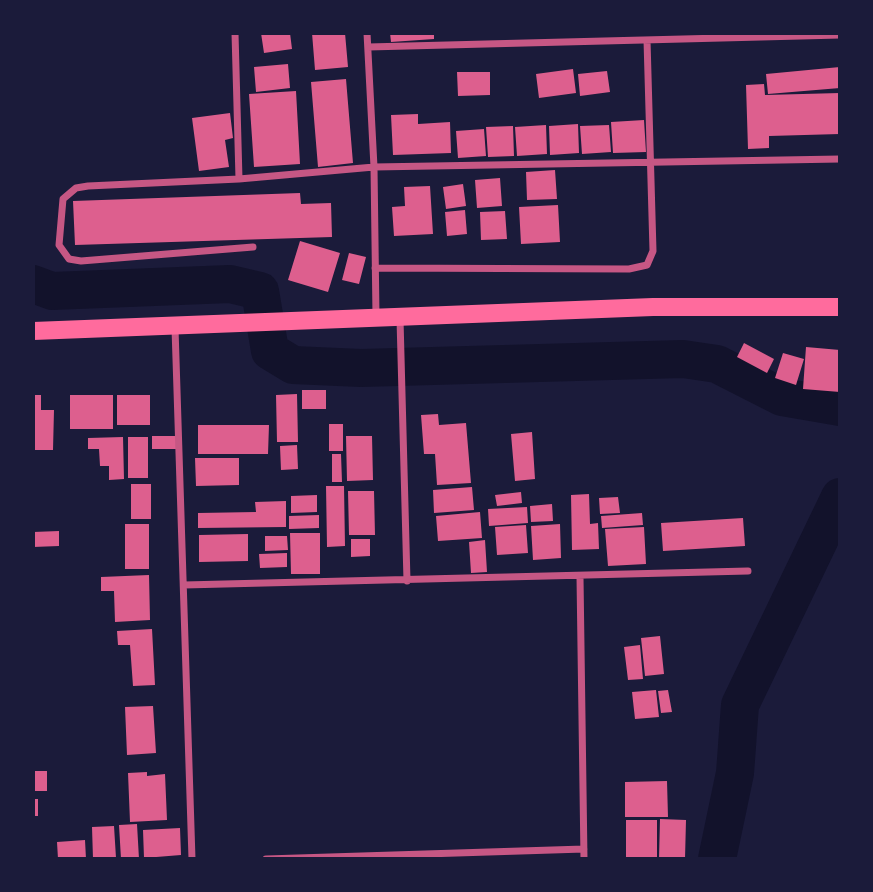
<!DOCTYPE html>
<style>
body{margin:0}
#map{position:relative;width:873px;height:892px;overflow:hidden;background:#1b1b3a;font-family:Ubuntu,sans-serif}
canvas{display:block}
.frame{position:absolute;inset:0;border:35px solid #1b1b3a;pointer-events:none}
</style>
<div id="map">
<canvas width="873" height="892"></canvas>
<div class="frame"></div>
</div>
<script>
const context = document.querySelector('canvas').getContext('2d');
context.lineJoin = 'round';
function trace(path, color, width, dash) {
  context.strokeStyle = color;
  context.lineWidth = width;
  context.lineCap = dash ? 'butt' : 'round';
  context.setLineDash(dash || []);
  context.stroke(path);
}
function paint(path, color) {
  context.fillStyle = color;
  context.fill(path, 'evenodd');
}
trace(new Path2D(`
 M33,284L52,291L230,284L260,291L270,351L293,365L361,368L683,359L717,364L782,397L840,407
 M717,859L735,773L740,705L840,497`), '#12122b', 38);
paint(new Path2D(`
 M261,33H290L292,49L264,53Z
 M312,33H345L348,67L315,70Z
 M390,33H434V39L391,42Z
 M288,64L290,88L256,92L254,67Z
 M840,67V88L768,94L766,74Z
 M573,69L576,93L539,98L536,74Z
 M607,71L610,92L580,96L578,74Z
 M457,72H490V95L458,96Z
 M346,79L353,163L318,167L311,82Z
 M764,84L765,95L840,93V134L769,136V148L748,149L746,85Z
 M296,91L300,164L254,167L249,94Z
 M230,113L233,138L225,140L229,167L199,171L192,118Z
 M418,114V124L450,122L451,153L393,155L391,115Z
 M644,120L646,152L613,153L611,122Z
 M578,124L579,153L550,155L549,126Z
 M546,125L547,154L517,156L515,127Z
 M609,125L611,152L582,154L580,126Z
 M513,126L514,156L488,157L486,127Z
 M484,129L486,156L458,158L456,131Z
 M555,170L557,199L527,200L526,172Z
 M500,178L502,206L477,208L475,180Z
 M463,184L466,206L446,209L443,187Z
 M430,186L433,234L394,236L392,207L405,206L404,187Z
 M300,193L301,204L331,203L332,237L75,245L73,201Z
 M558,205L560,242L521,244L519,207Z
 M465,210L467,234L447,236L445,212Z
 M505,211L507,239L481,240L480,212Z
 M300,241L340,253L328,292L288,280Z
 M349,253L366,257L359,284L342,280Z
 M744,343L774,359L767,373L737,357Z
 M806,347L840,350V392L803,389Z
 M783,353L804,359L796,385L775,378Z
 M302,390H326V409H302Z
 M297,394L298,442H277L276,395Z
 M33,395H41V410H54L53,450H33Z
 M70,395H113V429H70Z
 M117,395H150V425H117Z
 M438,414L439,425L466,423L471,483L437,485L435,454H424L421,415Z
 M329,424H343V451H329Z
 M198,425H269L268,454H198Z
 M532,432L535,479L515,481L511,434Z
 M152,436H176V449H152Z
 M346,436H372L373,480L347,481Z
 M123,437L124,479L109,480V466H100L99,449H88V438Z
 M128,437H148V478H128Z
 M297,445L298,469L281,470L280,446Z
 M332,454H341L342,482H332Z
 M195,458H239V485L196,486Z
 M131,484H151V519H131Z
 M326,486H344L345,546L327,547Z
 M472,487L474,510L434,513L433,490Z
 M348,491H374L375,535H349Z
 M521,492L522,503L497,506L495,495Z
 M589,494L590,524L598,523L599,549L572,550L571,495Z
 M317,495V512L291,513V496Z
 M618,497L620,513L600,514L599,498Z
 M286,501V527L198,528V513L256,512L255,502Z
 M552,504L553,521L531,522L530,506Z
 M527,507L528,523L489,526L488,509Z
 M480,512L482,538L438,541L436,516Z
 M642,513L643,525L602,528L601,516Z
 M319,515V528L289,529V516Z
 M743,518L745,546L663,551L661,523Z
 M125,524H149V569H125Z
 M560,524L561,558L533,560L531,526Z
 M526,525L528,553L497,555L495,527Z
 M644,527L646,564L608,566L605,529Z
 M59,531V546L33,547V532Z
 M290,533H320V574H291Z
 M248,534V561L199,562V535Z
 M265,536H287L288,550L265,551Z
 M351,539H370V556L351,557Z
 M485,540L487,572L471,573L469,542Z
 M287,553V567L260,568L259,554Z
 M149,575L150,620L115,622L114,591H101V577Z
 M152,629L155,685L133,686L130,645H118L117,631Z
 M660,636L664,674L645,676L641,638Z
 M640,645L643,679L628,680L624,647Z
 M656,690L659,717L635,719L632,692Z
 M668,690L672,712L661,713L658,691Z
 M153,706L156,753L127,755L125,707Z
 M33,771H47V791H33Z
 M147,772V776L165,774L167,820L130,822L128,773Z
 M667,781L668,817H625V782Z
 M33,799H38V816H33Z
 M660,819L686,820L685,859H659Z
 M626,820H657V858H626Z
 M137,824L139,859H121L119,825Z
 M114,826L116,858L93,859L92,827Z
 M180,828L181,855L144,858L143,830Z
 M85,840L86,859H58L57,842Z`), '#dd5f8e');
trace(new Path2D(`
 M235,33L239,179
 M367,33L374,167L376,316
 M368,47L840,35
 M253,247L81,261L69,259L59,245L63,199L76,188L88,186L239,179L374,167L840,159
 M375,268L629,269L647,265L653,251L647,40
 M400,319L407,581
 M175,328L192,859
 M580,577L584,859
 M184,585L748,571
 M266,859L584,849`), '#c65784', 7);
trace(new Path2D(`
 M33,331L653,307H840`), '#ff6b9d', 18);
</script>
